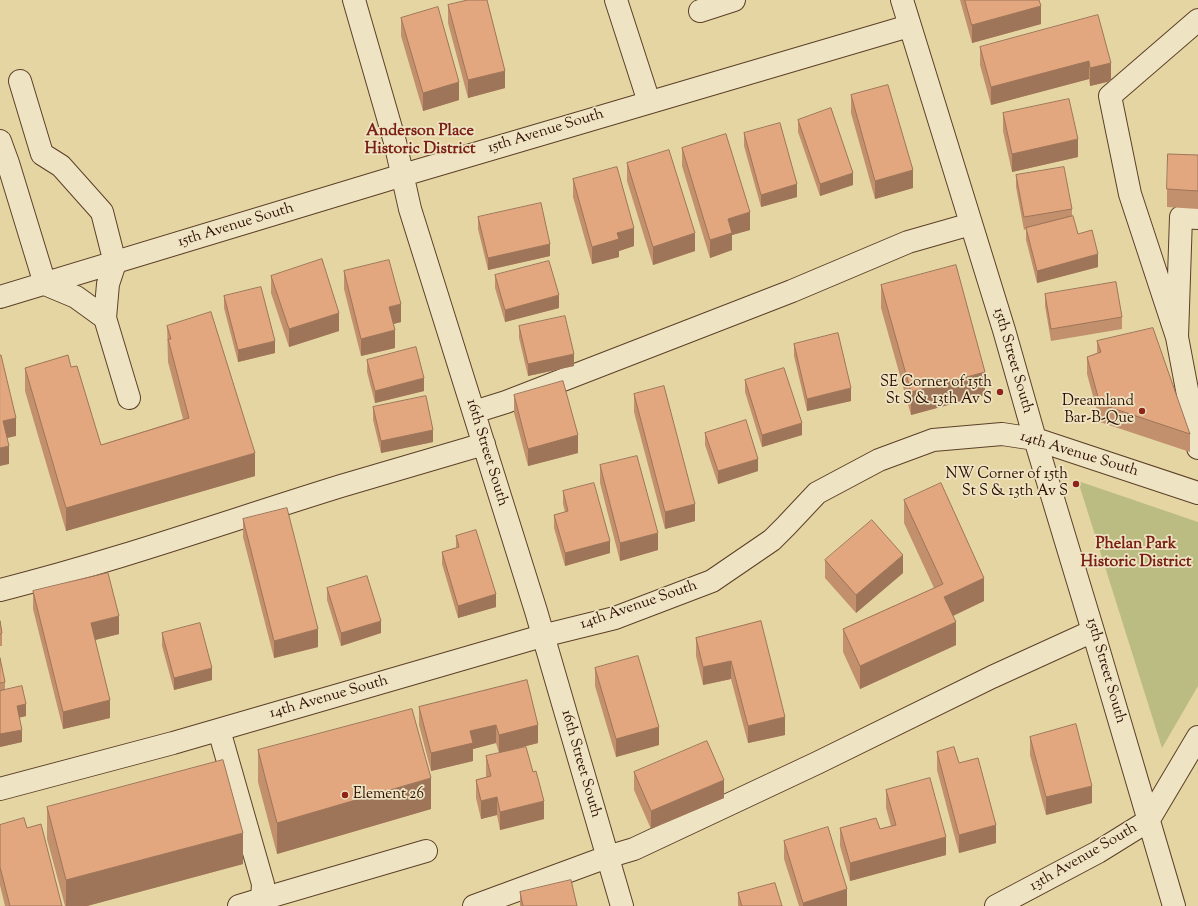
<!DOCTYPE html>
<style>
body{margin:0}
canvas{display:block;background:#e5d5a2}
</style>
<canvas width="1198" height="906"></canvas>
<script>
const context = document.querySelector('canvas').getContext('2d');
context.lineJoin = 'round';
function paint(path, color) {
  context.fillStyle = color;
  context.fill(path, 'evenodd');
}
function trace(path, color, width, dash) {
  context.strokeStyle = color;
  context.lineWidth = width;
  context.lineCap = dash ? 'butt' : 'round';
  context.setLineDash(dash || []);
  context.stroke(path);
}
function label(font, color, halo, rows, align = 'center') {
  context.font = font + ' "Sorts Mill Goudy",serif';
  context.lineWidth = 3.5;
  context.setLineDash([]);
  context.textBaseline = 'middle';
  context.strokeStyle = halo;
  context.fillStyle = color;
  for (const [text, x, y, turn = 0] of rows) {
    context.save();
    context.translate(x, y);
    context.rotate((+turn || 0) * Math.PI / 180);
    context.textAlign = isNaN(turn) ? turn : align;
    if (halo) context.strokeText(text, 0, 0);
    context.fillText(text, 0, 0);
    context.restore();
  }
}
paint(new Path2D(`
 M1078,481L1198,522V686L1162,748Z`), '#bbbc81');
const minor = new Path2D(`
 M354,0L395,142L410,209L536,611L622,906
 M616,0L649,102
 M902,0L1004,330L1035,439L1093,631L1174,906
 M700,11L734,0
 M20,81L42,154L61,166L102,212L115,263L108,284L105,318L129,398
 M0,141L8,163L45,284L76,297L105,318
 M1198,218L1181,217L1177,337L1198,448
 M0,297L403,175L909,26
 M1177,337L1130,194L1110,96L1198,20
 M474,412L506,402L792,291L908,242L971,224
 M0,590C116,561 228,521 341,486C389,472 436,458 484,444
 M219,730L263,884L262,899L239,906
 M0,789L173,743L542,636L615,618L712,581L772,540L786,526L817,493L879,460L933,440L1002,434L1035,439L1198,493
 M262,899L426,851
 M474,906L607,857L634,849L817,763L992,677L1093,631
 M996,906L1098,852L1148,821L1198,737`);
trace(minor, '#5c4028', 24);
trace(minor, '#eee4c3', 22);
paint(new Path2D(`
 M960,0H1039L1041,24L972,43Z
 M448,5L505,88L468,98L448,23Z
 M401,18L459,100L423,111L401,36Z
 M980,47L1111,63V81L1090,86L1089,79L991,105L980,65Z
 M851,95L913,188L875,199L851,113Z
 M1003,113L1078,157L1012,172L1003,131Z
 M798,120L853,185L820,196L798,132Z
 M744,133L797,197L761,207L744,146Z
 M682,148L750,230L732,235V250L710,258L682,166Z
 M1198,155V209L1167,207V189Z
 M627,163L695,251L653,265L627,181Z
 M1016,175L1072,209V216L1078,234L1098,267L1037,283L1026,240V229L1024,230L1016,187Z
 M573,179L634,246L619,251V257L592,264L573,197Z
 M478,217L550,256L488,270L478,229Z
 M344,271L401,322L393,324L395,348L361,356L344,289Z
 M495,275L559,308L505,322L495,288Z
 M271,276L339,331L289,347L271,293Z
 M881,285L985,395L911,415L881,308Z
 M1045,294L1122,317V329L1051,341L1045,306Z
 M224,296L275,353L238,362L224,308Z
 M167,326L255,476L66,531L25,391V368L71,367L101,445L183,419L168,362Z
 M519,326L574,366L528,376L519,338Z
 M1097,341L1190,434V452L1100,422L1087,374V357L1097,353Z
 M794,344L851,401L807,411L794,356Z
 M367,360L424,391L375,403L367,372Z
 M745,380L802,435L762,447L745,392Z
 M634,394L695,521L665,529L634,412Z
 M514,395L578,453L528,466L514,413Z
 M373,407L433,442L381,453L373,420Z
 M705,433L758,471L718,484L705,445Z
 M600,465L658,550L620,561L600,483Z
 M563,491L610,553L565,566L554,528V515L565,512L563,504Z
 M904,500L984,601L953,616L956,645L860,689L843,652V629L934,588L904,523Z
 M243,519L318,647L274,658L243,537Z
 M456,536L496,607L458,618L442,564V552L456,548Z
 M825,560L903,573L856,613L825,578Z
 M327,588L381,633L341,646L327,600Z
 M33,591L119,634L95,640L110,718L63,729L33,609Z
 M0,621L2,633V646H0Z
 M761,621L785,735L748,743L731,679L703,685L696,656V638Z
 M162,633L212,680L174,690L162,646Z
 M0,658L5,682V690L26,716L19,718L22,742L0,747Z
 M595,668L659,745L616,757L595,686Z
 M527,680L538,743L499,753L496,743L473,749V761L431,771L419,725V707Z
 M1030,737L1092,803L1046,815L1030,755Z
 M258,750L431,809L277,854L258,782Z
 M937,752L959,763L996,843L959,853L937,770Z
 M486,756L544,819L500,830L497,815L481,819L476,798V780L486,777Z
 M634,772L724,798L651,829L634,790Z
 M886,790L946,855L850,881L840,846V828L880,829L891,826L886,808Z
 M47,807L243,864L87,906H65L47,839Z
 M0,825L27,828L62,906H5L0,885Z
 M784,841L847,906H799L784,859Z
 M520,892L577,906H520Z
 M738,893L782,906H738Z`), '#c2906d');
paint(new Path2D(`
 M1041,6V24L972,43V25Z
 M1089,61V79L991,105V87Z
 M1111,63V81L1090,86V68Z
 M505,71V88L468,98V80Z
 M459,82V100L423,111V93Z
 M1078,139V157L1012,172V154Z
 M913,170V188L875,199V181Z
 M853,173V185L820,196V184Z
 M797,184V197L761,207V195Z
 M750,212V230L732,235V250L710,258V240L728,219Z
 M634,228V246L619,251V257L592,264V247L617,233Z
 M695,233V251L653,265V247Z
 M550,244V256L488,270V258Z
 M1098,254V267L1037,283V271Z
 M559,295V308L505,322V310Z
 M401,304V322L389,325V307Z
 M339,313V331L289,347V329Z
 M395,330V348L361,356V339Z
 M275,341V353L238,362V350Z
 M574,354V366L528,376V364Z
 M985,372V395L911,415V392Z
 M424,378V391L375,403V391Z
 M851,388V401L807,411V399Z
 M16,418V436L3,439V421Z
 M802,423V435L762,447V435Z
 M433,430V442L381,453V441Z
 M578,435V453L528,466V449Z
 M9,446V464L0,466V448Z
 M255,453V476L66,531V508Z
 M758,459V471L718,484V471Z
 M695,504V521L665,529V512Z
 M658,533V550L620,561V543Z
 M610,541V553L565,566V553Z
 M903,555V573L856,613V595Z
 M984,578V601L944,620V597Z
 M496,594V607L458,618V606Z
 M119,616V634L91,641V623Z
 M381,621V633L341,646V633Z
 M956,622V645L860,689V666Z
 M318,629V647L274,658V641Z
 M731,661V679L703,685V667Z
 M212,668V680L174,690V678Z
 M110,700V718L63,729V712Z
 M26,704V716L17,718V706Z
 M785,717V735L748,743V726Z
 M496,725V743L473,749V761L431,771V753L470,731Z
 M538,725V743L499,753V735Z
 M659,727V745L616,757V739Z
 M22,730V742L0,747V734Z
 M431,778V809L277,854V823Z
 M724,780V798L651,829V811Z
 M1092,786V803L1046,815V797Z
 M497,797V815L481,819V801Z
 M544,801V819L500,830V812Z
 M996,825V843L959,853V835Z
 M243,833V864L87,906H66V880Z
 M946,837V855L850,881V863Z
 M847,889V906H803V903Z`), '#9e7559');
const building = new Path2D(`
 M468,0H487L505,71L468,80L448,5Z
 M965,0H1039L1041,6L972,25Z
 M438,7L459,82L423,93L401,18Z
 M1098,15L1111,63L1090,68L1089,61L991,87L980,47Z
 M888,85L913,170L875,181L851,95Z
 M1069,99L1078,139L1012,154L1003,113Z
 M831,108L853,173L820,184L798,120Z
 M780,123L797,184L761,195L744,133Z
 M726,134L750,212L728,219L732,233L710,240L682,148Z
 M669,150L695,233L653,247L627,163Z
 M1168,154L1198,155V191L1167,189Z
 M617,167L634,228L617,233L619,239L592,247L573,179Z
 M1064,167L1072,209L1024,217L1016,175Z
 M541,203L550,244L488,258L478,217Z
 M1073,216L1078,234L1092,230L1098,254L1037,271L1026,228Z
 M322,259L339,313L289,329L271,276Z
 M389,260L401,304L389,307L395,330L361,339L344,271Z
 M549,261L559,295L505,310L495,275Z
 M956,265L985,372L911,392L881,285Z
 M1116,282L1122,317L1051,329L1045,294Z
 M261,287L275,341L238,350L224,296Z
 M211,312L255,453L66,508L25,368L68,355L71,367L77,366L101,445L189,418L168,339H171L167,326Z
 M565,316L574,354L528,364L519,326Z
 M1153,328L1190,434L1100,404L1087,357L1101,352L1097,341Z
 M838,333L851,388L807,399L794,344Z
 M416,347L424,378L375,391L367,360Z
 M0,355H1L16,418L3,421L9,446L0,448Z
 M784,368L802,423L762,435L745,380Z
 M563,381L578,435L528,449L514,395Z
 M664,386L695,504L665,512L634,394Z
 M426,396L433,430L381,441L373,407Z
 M746,420L758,459L718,471L705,433Z
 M637,456L658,533L620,543L600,465Z
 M594,483L610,541L565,553L554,515L568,511L563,491Z
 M941,483L984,578L944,597L956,622L860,666L843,629L943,584L904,500Z
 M287,508L318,629L274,641L243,519Z
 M872,520L903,555L856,595L825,560Z
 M476,530L496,594L458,606L442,552L459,547L456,536Z
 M108,573L119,616L91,623L110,700L63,712L33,591Z
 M367,576L381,621L341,633L327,588Z
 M0,621L2,633L0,634Z
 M761,621L785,717L748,726L731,661L703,667L696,638Z
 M200,623L212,668L174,678L162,633Z
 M638,656L659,727L616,739L595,668Z
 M0,658L5,682L0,683Z
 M527,680L538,725L499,735L496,725L470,731L473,743L431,753L419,707Z
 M22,686L26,704L17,706L22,730L0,734V691Z
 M412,709L431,778L277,823L258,750Z
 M1076,724L1092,786L1046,797L1030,737Z
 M707,741L724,780L651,811L634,772Z
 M526,747L533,772L536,771L544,801L500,812L497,797L481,801L476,780L491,776L486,756Z
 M954,747L959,763L978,758L996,825L959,835L937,752Z
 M223,760L243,833L66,880L47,807Z
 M930,778L946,837L850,863L840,828L876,818L880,829L896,825L886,790Z
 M24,818L27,828L41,824L62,906H10L0,867V825Z
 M828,827L847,889L803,903L784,841Z
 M571,880L577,906H523L520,892Z
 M775,883L782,906H742L738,893Z`);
paint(building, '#e2a77f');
trace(building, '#9e7559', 1);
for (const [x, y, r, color] of [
 [1000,392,4,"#8f2418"],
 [1142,411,4,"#8f2418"],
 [1076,484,4,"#8f2418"],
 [345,795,4,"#8f2418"]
]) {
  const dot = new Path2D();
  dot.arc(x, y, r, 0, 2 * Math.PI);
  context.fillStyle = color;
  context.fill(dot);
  trace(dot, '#eee4c3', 1.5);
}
label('15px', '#2e0e00', '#eee4c3', [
 ["15th Avenue South",546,132,-17],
 ["15th Avenue South",236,226,-17],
 ["15th Street South",1012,361,74],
 ["16th Street South",486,453,73],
 ["14th Avenue South",1079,455,17],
 ["14th Avenue South",639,606,-19],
 ["15th Street South",1105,671,74],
 ["14th Avenue South",329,698,-16],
 ["16th Street South",580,764,74],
 ["13th Avenue South",1084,858,-30]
]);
label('15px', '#2e0e00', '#eee4c3', [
 ["SE Corner of 15th",992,383],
 ["St S & 13th Av S",992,400],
 ["Dreamland",1134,402],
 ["Bar-B-Que",1134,419],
 ["NW Corner of 15th",1068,475],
 ["St S & 13th Av S",1068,492],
 ["Element 26",353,795,"left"]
], 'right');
label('bold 16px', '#7a1f14', '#eee4c3', [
 ["Anderson Place",420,132],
 ["Historic District",420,150],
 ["Phelan Park",1136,545],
 ["Historic District",1136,563]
]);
</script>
